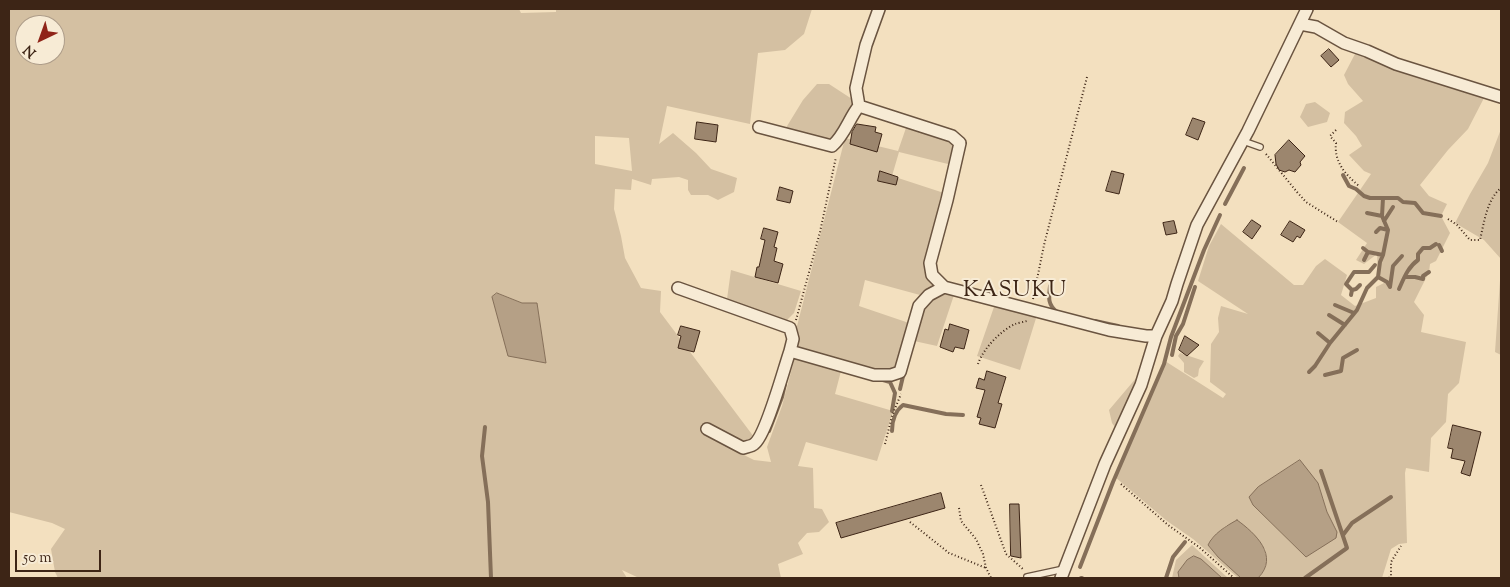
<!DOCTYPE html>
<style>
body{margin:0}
#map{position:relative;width:1510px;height:587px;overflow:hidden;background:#f3e0bf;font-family:"Sorts Mill Goudy",serif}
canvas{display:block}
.frame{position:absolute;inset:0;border:10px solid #3d2516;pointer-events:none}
.north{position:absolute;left:15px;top:15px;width:50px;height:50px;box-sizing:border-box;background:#f7ebd5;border:1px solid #ad9c89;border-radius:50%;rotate:222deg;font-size:14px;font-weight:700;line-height:20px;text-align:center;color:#3d2516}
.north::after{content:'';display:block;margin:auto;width:18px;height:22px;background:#8f2418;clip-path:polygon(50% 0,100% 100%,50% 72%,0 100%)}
.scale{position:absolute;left:15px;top:550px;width:86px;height:22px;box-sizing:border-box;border:2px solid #3d2516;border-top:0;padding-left:6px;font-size:15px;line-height:18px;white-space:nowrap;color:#3d2516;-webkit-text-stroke:4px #f7ebd5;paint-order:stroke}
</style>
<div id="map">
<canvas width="1510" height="587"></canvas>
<div class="frame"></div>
<div class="north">N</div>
<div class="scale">50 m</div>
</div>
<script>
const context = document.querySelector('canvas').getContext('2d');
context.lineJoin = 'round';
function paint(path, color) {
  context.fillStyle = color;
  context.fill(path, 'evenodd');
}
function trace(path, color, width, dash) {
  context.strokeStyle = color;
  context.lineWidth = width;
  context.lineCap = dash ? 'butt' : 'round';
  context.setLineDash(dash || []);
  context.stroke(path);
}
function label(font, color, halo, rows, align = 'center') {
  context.font = font + ' "Sorts Mill Goudy",serif';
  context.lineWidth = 4;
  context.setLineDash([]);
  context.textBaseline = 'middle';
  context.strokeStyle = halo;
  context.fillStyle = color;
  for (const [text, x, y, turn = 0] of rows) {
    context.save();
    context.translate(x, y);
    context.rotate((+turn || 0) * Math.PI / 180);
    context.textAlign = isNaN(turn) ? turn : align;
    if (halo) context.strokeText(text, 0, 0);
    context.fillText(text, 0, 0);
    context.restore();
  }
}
paint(new Path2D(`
 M9,9H519L521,13L556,12V9H812L804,34L785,50L758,53L750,124L667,106L659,144L673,133L696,153L711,169L737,178L734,192L718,200L708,195H691L688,190V180L679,177L652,179L651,185L632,179L631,190L615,189L614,209L621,236L625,258L641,288L661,291L660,312L754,437L741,443L701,424L706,433L722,444L754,460L771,462L767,447L782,406L795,357L841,371L835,394L893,411L877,461L806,442L798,466L813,468L814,508L822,509L829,522L819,532L807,533L798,543L803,554L778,564L781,578H639L622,570L627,578H58L55,572L51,549L65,529L52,523L9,512ZM25,25H55V55H25ZM595,136L629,138L632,171L595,164ZM498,293L522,303L537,304L546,363Z
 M1356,52C1378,64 1401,73 1425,80C1445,86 1465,90 1484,98L1468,129L1448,150L1420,185L1429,196L1447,204L1441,216L1450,233L1436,261L1430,264L1429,272L1414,302L1424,315L1421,332L1466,342L1459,383L1448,394L1446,422L1431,438L1429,472L1406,468L1405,473L1407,543L1399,544L1391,549L1382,578H1258C1266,570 1268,559 1265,549L1227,525L1211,539L1208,545L1218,557L1241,578H1238L1193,539L1167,521L1115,477L1165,361L1223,398L1226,394L1210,382L1211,344L1219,332L1218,318L1221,306L1248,314L1198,281L1209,246L1221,224L1294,285H1303L1316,266L1325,259L1347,275L1341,295L1355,306L1376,298V287L1386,282L1378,277L1377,254L1364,264L1356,260L1367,243L1338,222L1371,174L1364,171L1349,155L1362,146L1356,136L1344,123L1345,112L1363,101L1348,84L1344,75ZM1318,483L1327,512L1337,532L1306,557L1253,505Z
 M817,84H829L852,99L853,107L831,142L784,131L803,100Z
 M1315,102L1330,113L1327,122L1308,127L1300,117L1306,104Z
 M907,125L949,137L957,147L952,165L899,152L892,176L944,193L925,261L926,275L937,286L920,295L865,280L859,306L909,323L897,365L890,371L872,370L798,349L795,342L796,330L845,138L898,151Z
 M1501,129V259L1484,240L1455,223L1470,194L1488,163Z
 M1501,266V355L1495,352Z
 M731,270L801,291L794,313L787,320L727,299Z
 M943,292L954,295L937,346L914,341L925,304Z
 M995,304L1037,315L1020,370L977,356Z
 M1180,353L1204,361L1199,369L1198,376L1194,378L1184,372V363L1178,356Z
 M1154,365L1122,437L1112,423L1109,410L1137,377Z
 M1192,545L1228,578H1222L1201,559L1187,560L1178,572L1179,578H1172L1176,560Z`), '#d4c0a2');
const water = new Path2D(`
 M497,293L522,303H537L546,363L508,356L492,297Z
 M1300,460L1318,483L1327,512L1337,532L1336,538L1306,557L1253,505L1249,497L1258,487Z
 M1237,520C1255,533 1280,556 1258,578H1241L1218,557L1208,545C1213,534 1226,526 1237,520Z
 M1194,556L1201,559L1222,578H1179L1178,572L1187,560Z`);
paint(water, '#b5a086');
trace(water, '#856f59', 1);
trace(new Path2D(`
 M1343,175L1349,186L1356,189L1364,196L1370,198H1398L1403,202L1415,203L1423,213L1441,216
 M1225,204L1244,168
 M1367,213L1382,216
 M1384,221L1393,207
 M1376,232L1380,228L1388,230
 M1439,245L1442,251
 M1363,248L1368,252L1383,255
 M1364,260L1368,252
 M1378,277L1387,282L1390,287
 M1406,277H1415L1423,279V276L1429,272
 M1050,286C1049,297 1047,304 1057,312
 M1390,287L1393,266L1402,256
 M1399,289C1404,278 1408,267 1418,260V254L1423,248H1430L1436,244
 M1352,290L1346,284L1354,272H1369L1375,265
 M1351,295L1352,290L1356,289L1360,285
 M1335,305L1354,313
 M1329,315L1345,325
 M1095,321L1118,326
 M1318,333L1330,343
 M1172,355L1176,336L1183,324L1195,287
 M1309,372L1315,366L1330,343L1357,310L1367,288L1378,277L1380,262L1383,255L1388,230L1382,216L1383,198
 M1325,375L1341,371L1343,358L1357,350
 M883,380L890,382L895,393L892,411
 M900,389L904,372
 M485,427L482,456L488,502L491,578
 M769,431L782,397L785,384
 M892,431C892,422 895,411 903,405L946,414L963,415
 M1343,535L1352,523L1391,497
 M1080,567L1113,482L1164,364L1171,337L1204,250L1220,215
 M1081,578H1082
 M1166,578L1173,557L1185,542
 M1305,578L1347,548L1321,471`), '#856f59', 4);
const building = new Path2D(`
 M1329,49L1339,60L1331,67L1321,56Z
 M1193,118L1205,122L1198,140L1186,135Z
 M697,122L718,125L716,142L695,139Z
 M857,124L876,127L875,132L882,134L877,152L850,144L852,132Z
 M1289,140L1305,156L1300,162L1301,165L1295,172L1289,170L1285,172L1279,170L1276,164L1275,155Z
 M880,171L898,177L896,185L878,181Z
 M1112,171L1124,174L1119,194L1106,191Z
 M780,187L793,191L790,203L777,200Z
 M1252,220L1261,226L1252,239L1243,232Z
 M1174,221L1177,233L1166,235L1163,223Z
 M1290,221L1305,230L1300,238L1297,236L1293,242L1281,235Z
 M764,228L778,232L774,247L777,248L774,261L783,264L778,283L755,277L757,267H759L765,240L761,239Z
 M950,324L969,330L964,349L955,347L953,352L940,347L945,329L948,330Z
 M681,326L700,331L694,352L678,348L681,336L678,335Z
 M1185,336L1199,345L1187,356L1179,350Z
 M987,371L1006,377L998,403L1002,404L995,428L979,424L981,418L977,417L985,390L976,388L979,378L984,380Z
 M1453,425L1481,432L1470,476L1461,473L1465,461L1451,458L1453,449L1448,448Z
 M941,493L945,508L841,538L836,523Z
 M1010,504H1019L1021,558L1011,556Z`);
paint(building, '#9c866e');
trace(building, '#3d2516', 1);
const service = new Path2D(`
 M1243,141L1260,147
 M1027,577L1064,569`);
const minor = new Path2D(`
 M1300,24L1316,27L1344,43L1367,51L1396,64L1501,97
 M859,106L856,88L866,45L879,9
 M759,127L832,146C845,135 849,118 859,106L952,136L960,143L947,200L930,263L932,275L944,287L1109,330L1146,336H1156
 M678,288L790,328L793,339L790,351L874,375H891L900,372L919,306L929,295L944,287
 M707,429L743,448C746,447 752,446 754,444C766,436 784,368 790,351
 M1061,578L1105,464L1141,385L1156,336L1172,301L1177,284L1197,225L1248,131L1307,9`);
trace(service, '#6a5440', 8);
trace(minor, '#6a5440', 14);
trace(new Path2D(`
 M1336,130L1330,136L1336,143C1334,162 1345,174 1359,186
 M1266,154L1297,192L1306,202L1338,222
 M1448,219L1457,225L1470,240H1480C1484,223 1487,199 1501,188
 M1033,299L1044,245L1087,77
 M796,320L820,232L836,157
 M978,364C983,349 1000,331 1015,324C1018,323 1023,322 1027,321
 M885,444L892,416L901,394
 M1121,484L1168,525L1199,547L1234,578
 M981,485L1006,554L1023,569
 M959,508L961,521L976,539L983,554L986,568L991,578
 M910,522L949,553L986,568
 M1389,578L1391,576V562L1401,546`), '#3d2516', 2, [1, 2.5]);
trace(service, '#f7ebd5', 5.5);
trace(minor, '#f7ebd5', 11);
context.letterSpacing = '1px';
label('22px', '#3d2516', '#f7ebd5', [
 ["KASUKU",1015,292]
]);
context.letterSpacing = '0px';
</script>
